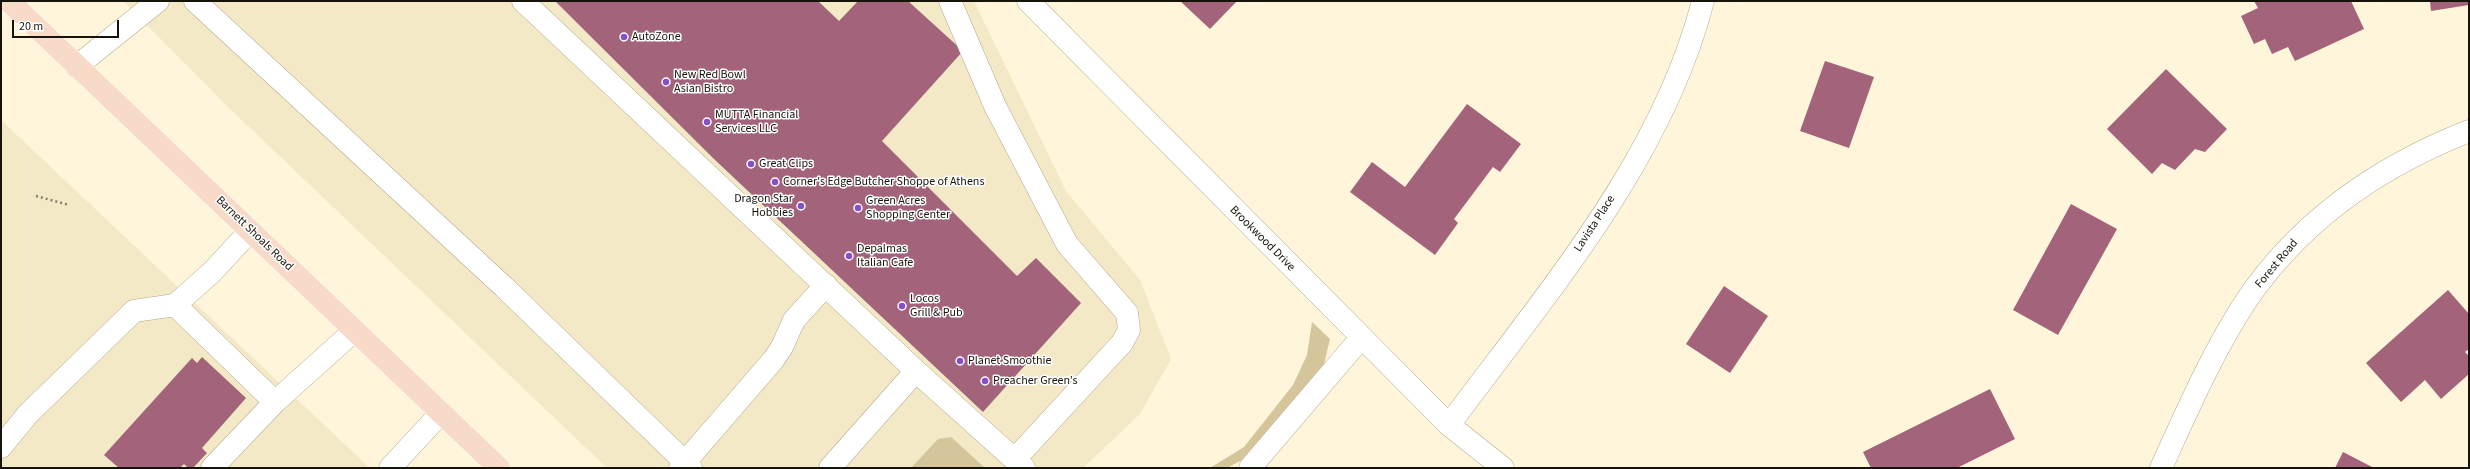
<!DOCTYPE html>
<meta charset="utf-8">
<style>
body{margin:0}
#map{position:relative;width:2470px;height:469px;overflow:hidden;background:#fef5da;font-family:"Source Sans 3",sans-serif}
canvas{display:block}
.frame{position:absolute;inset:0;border:2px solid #16130a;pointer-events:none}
.scale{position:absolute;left:12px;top:20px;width:107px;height:18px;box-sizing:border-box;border:2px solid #16130a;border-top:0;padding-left:5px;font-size:12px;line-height:14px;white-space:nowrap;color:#16130a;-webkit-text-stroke:3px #fff;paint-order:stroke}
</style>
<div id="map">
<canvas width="2470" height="469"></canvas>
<div class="frame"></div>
<div class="scale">20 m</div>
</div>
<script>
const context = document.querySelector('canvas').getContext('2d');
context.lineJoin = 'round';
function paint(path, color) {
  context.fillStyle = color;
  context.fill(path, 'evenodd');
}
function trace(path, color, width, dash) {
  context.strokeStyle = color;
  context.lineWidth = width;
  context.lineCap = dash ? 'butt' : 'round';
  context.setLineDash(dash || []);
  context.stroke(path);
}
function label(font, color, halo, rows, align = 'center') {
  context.font = font + ' "Source Sans 3",sans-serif';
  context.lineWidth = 3;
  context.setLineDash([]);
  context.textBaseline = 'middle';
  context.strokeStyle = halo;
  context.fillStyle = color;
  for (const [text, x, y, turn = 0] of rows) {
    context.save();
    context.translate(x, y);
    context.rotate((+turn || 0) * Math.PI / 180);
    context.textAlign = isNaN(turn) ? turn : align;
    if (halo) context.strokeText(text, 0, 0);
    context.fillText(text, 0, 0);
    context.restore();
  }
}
paint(new Path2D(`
 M123,1H974L1066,191L1140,280L1171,359L1140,414L1083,468H607L228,107Z
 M1,120L268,372L370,468H1Z`), '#f4e9c7');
paint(new Path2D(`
 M1312,322L1330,339L1324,364L1242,460L1227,468H1210L1244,447L1293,385L1307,355Z
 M951,437L985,468H911L938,439Z`), '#d4c59a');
paint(new Path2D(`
 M555,1H818L839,21L858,1H908L963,51L882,141L1017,276L1036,258L1081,303L983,412L714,159Z
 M1180,1H1237L1210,29Z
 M2254,1H2351L2364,29L2295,61L2288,47L2272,54L2265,39L2254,44L2241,16L2258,8Z
 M2430,1H2469V5L2431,11Z
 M1825,61L1874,77L1849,148L1800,131Z
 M2166,69L2227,129L2205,152L2195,149L2175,170L2162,163L2152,174L2107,129Z
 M1467,104L1521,144L1500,172L1493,167L1454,219L1458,223L1435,255L1350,192L1372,162L1405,187Z
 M2071,204L2117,229L2058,335L2013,310Z
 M1724,286L1768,316L1730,373L1686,344Z
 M2448,290L2469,314V349L2465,352L2469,356V374L2441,399L2425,380L2401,402L2366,363Z
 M202,357L246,398L202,448L207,453L193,468H188L184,464L180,468H119L104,455L192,358L197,363Z
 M1990,389L2015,439L1957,468H1871L1863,452Z
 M2343,452L2374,468H2335Z`), '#a2637b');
const minor = new Path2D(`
 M195,1L504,287L691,468
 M523,1L916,371L1024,468
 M950,1L995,106L1067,244L1127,313L1129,330L1122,343L1015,459
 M1028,1L1449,425L1503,468
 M77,66L158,1
 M175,305L275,402
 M1449,425C1545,295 1662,161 1703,1
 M1,447L28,414L134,311L175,305L212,272L250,231
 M212,468L275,402L354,331
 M390,468L441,413
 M680,468L774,359L782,347L794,320L826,285
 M830,468L916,371
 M1250,468L1361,338
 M2161,468C2187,411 2212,353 2246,301C2300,221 2380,166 2469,131`);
const major = new Path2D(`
 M9,1L499,468`);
trace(minor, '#b1a98f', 23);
trace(major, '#fff', 23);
trace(new Path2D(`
 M36,196L69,205`), '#847f6d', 2.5, [2, 3]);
trace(minor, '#fff', 22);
trace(major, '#f8dac9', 22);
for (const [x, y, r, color] of [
 [624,37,4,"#8651c8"],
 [666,82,4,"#8651c8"],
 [707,122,4,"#8651c8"],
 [751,164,4,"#8651c8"],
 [775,182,4,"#8651c8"],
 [801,206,4,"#8651c8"],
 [858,208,4,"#8651c8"],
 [849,256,4,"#8651c8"],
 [902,306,4,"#8651c8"],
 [960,361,4,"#8651c8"],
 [985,381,4,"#8651c8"]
]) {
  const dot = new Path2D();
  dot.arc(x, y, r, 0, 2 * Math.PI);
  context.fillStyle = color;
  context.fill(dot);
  trace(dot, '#fff', 1.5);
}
label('12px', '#16130a', '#fff', [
 ["AutoZone",632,37],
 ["New Red Bowl",674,75],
 ["Asian Bistro",674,89],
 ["MUTTA Financial",715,115],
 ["Services LLC",715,129],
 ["Great Clips",759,164],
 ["Corner's Edge Butcher Shoppe of Athens",783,182],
 ["Dragon Star",793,199,"right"],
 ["Hobbies",793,213,"right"],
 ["Green Acres",866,201],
 ["Shopping Center",866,215],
 ["Depalmas",857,249],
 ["Italian Cafe",857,263],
 ["Locos",910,299],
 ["Grill & Pub",910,313],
 ["Planet Smoothie",968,361],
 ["Preacher Green’s",993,381]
], 'left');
label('12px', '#16130a', '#fff', [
 ["Lavista Place",1595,224,-57],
 ["Barnett Shoals Road",254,234,44],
 ["Brookwood Drive",1262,239,45],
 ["Forest Road",2277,264,-50]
]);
</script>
